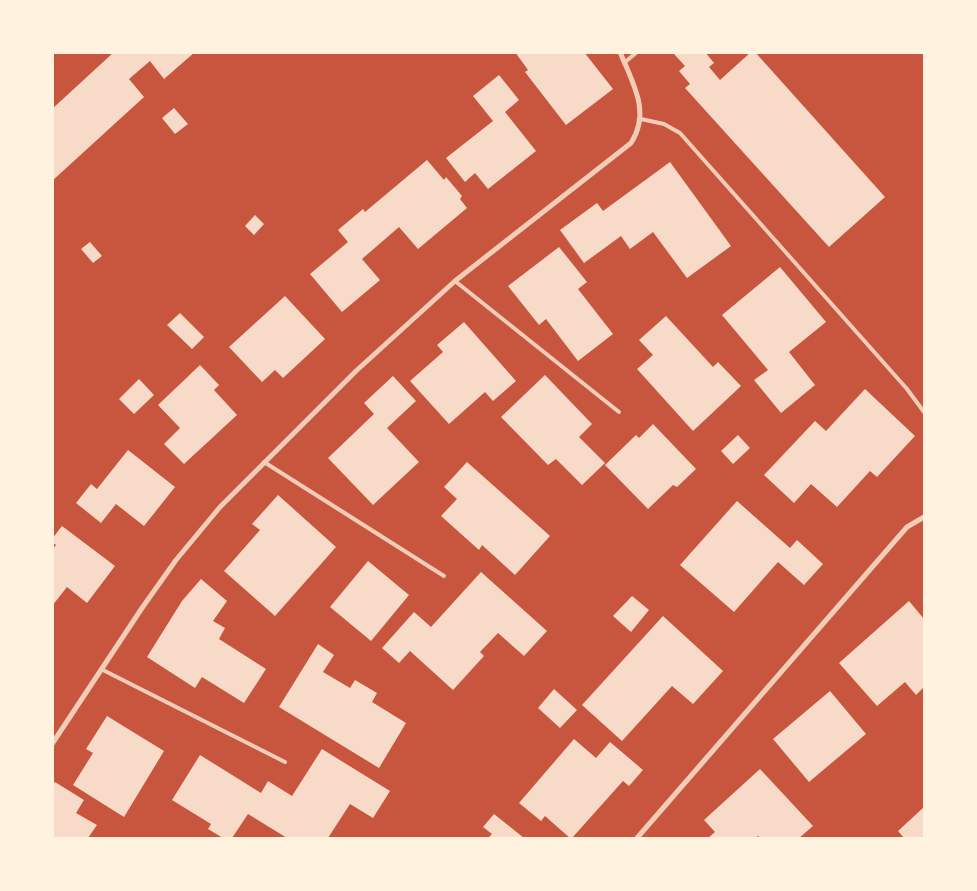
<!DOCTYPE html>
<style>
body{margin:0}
#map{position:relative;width:977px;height:891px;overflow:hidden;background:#c8553d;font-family:"Playfair Display",serif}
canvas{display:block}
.frame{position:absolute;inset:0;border:54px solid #fff3e0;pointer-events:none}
</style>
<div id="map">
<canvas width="977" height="891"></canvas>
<div class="frame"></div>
</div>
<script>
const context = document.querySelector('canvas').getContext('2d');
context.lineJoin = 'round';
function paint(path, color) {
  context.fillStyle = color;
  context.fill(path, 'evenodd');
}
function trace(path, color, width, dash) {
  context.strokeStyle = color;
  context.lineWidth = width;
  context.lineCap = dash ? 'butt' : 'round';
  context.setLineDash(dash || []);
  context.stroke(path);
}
paint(new Path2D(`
 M114,52H195L164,79L150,61L129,79L144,97L52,181V109Z
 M515,52H584L613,89L566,125L525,72L528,70Z
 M676,52H705L714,63L709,67L720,80L751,52H755L885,197L829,247L685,88L690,84L679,71L685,66L674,54Z
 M499,75L519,100L505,112L536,151L488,189L475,173L465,182L446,158L493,121L473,96Z
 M174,108L188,124L175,134L162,118Z
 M427,160L444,180L446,177L462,196L460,199L467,208L418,249L399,227L362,259L380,280L342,312L310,274L348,242L338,230L363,209L365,212Z
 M670,162L731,246L687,278L653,232L630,249L621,236L584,263L560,230L597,203L603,211Z
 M255,215L264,224L254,235L245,226Z
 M90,242L102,256L93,263L81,249Z
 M559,247L587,282L578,289L613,334L578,361L546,319L539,325L508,286Z
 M780,267L826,322L789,352L815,385L781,413L754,380L768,370L722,315Z
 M285,296L325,339L283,378L275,370L262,382L229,347Z
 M180,313L204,337L192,349L167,325Z
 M666,316L713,367L718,362L741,386L693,431L637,369L653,355L639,340Z
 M464,322L516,381L493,401L485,392L449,424L410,381L443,352L437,345Z
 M200,365L219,385L214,390L237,415L184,464L164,444L180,428L158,405Z
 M545,375L592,424L579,437L605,463L582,485L556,459L548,465L501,417Z
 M393,376L416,401L387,428L419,462L373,505L328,458L374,414L364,403Z
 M139,379L154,395L134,414L119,399Z
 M865,389L915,436L877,477L870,471L837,507L811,484L794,503L764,475L815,421L826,431Z
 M653,424L696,469L677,487L673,485L648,509L605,465L636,435L639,438Z
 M738,435L750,448L733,464L721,451Z
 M128,450L175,487L144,526L116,504L101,523L76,503L91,484L97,489Z
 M467,462L550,536L515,575L482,545L479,550L441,516L457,499L444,487Z
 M278,495L336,547L275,616L224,571L260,530L252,524Z
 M737,501L790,548L797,540L823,564L804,585L778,562L734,612L680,565Z
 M62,526L115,566L87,603L67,587L52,606V550L56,545L52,542V539Z
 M368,561L409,595L371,641L330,607Z
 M481,572L547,631L524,656L498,633L480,652L484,656L453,690L410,651L399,663L382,648L414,612L431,627Z
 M201,579L227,601L213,621L225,628L219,639L266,669L244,703L202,677L195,688L147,657L182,601Z
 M632,596L649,610L631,632L613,616Z
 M909,601L924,619V687L916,695L905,682L877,706L839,663Z
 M663,616L723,671L693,704L672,686L622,741L582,705Z
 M318,644L334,655L323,672L350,688L355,680L377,693L372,702L406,723L379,768L279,707Z
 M554,689L577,710L560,728L538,708Z
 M830,691L866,734L809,782L773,739Z
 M107,716L164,751L124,817L73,785L93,753L86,749Z
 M574,739L596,758L610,742L643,770L629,786L623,781L572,838H570L545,816L541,821L519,803Z
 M322,749L390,791L373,818L350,804L328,838H287L248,814L232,838H223L208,829L211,824L172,800L200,755L261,793L268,781L292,796Z
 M760,769L813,826L799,838H761L758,836L756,838H708L715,832L704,820Z
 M55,782L84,800L76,813L97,825L88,838H52V786Z
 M924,807V838H904L898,831Z
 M494,814L524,838H488L492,834L483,827Z`), '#f7dbc8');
trace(new Path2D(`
 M624,63L637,52
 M641,119L664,124L680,133L907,389L924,412
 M455,281L619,412
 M264,462L444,576
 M101,669L285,762`), '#f1ccb7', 4);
trace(new Path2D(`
 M52,744L142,608L176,560L220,507L356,371L455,281L631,143C651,112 633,84 620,52
 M637,838L907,527L924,517`), '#f1ccb7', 5);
</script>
